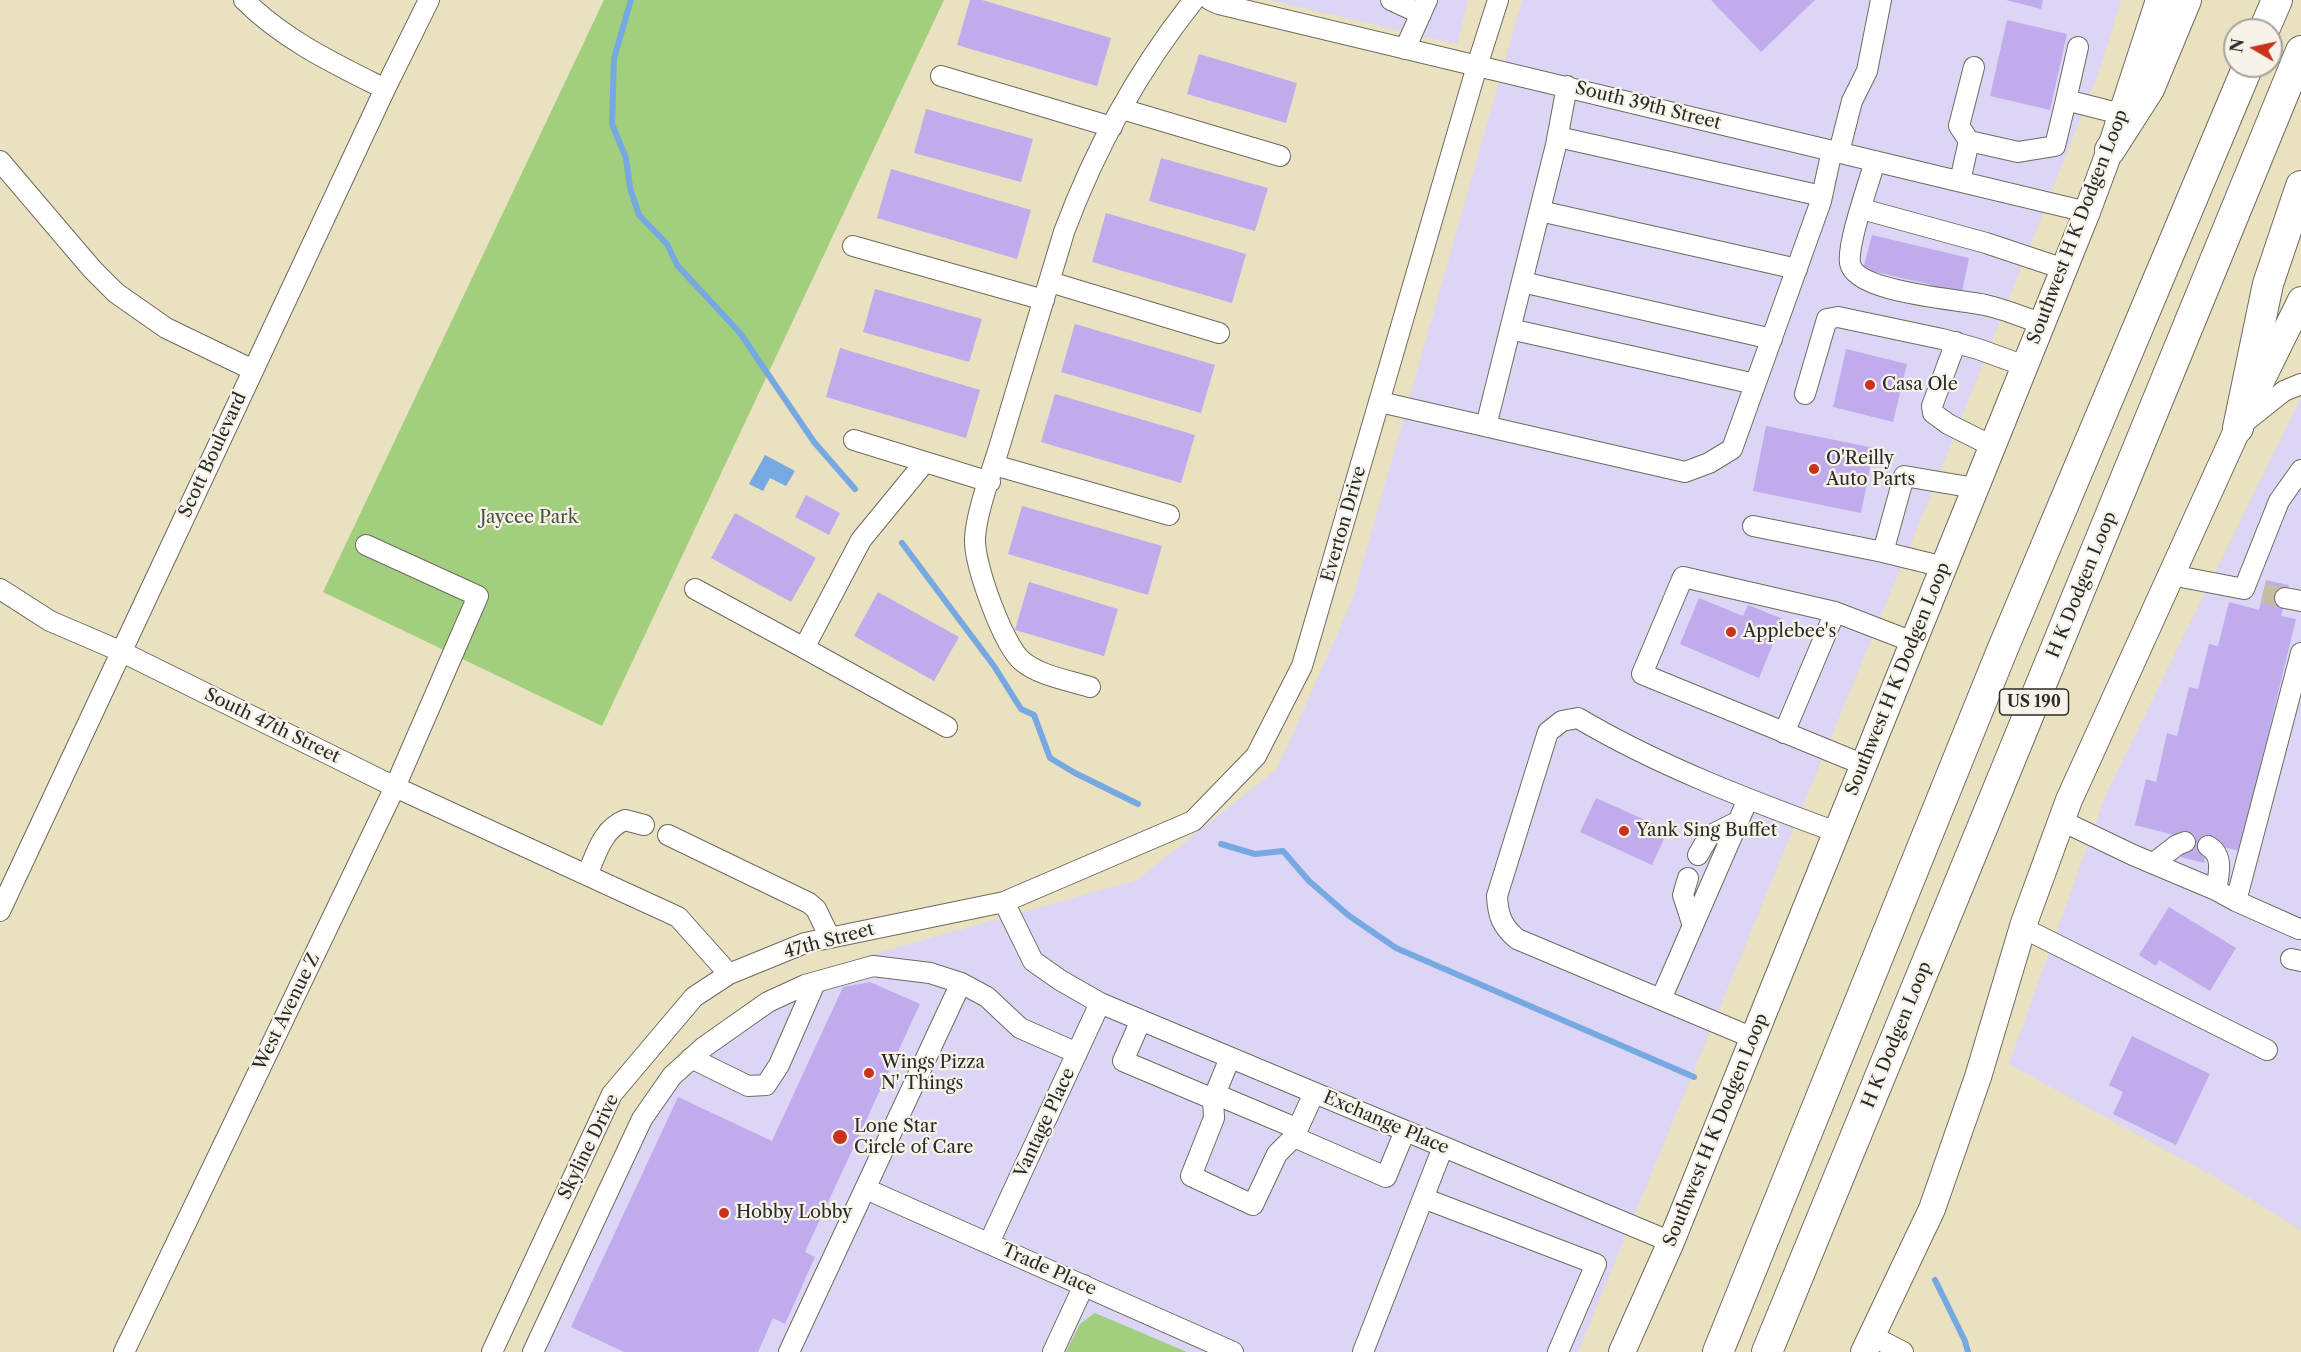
<!DOCTYPE html>
<style>
body{margin:0}
#map{position:relative;width:2301px;height:1352px;overflow:hidden;background:#e9e1bf;font-family:"Libre Caslon Text",serif}
canvas{display:block}
.north{position:absolute;left:2223px;top:18px;width:60px;height:60px;box-sizing:border-box;background:#f7f3e8;border:2px solid #a5a39c;border-radius:50%;rotate:279deg;font-size:16px;font-weight:700;line-height:24px;text-align:center;color:#2b2b2b}
.north::after{content:'';display:block;margin:auto;width:21px;height:27px;background:#c8321e;clip-path:polygon(50% 0,100% 100%,50% 72%,0 100%)}
</style>
<div id="map">
<canvas width="2301" height="1352"></canvas>
<div class="north">N</div>
</div>
<script>
const context = document.querySelector('canvas').getContext('2d');
context.lineJoin = 'round';
function paint(path, color) {
  context.fillStyle = color;
  context.fill(path, 'evenodd');
}
function trace(path, color, width, dash) {
  context.strokeStyle = color;
  context.lineWidth = width;
  context.lineCap = dash ? 'butt' : 'round';
  context.setLineDash(dash || []);
  context.stroke(path);
}
function label(font, color, halo, rows, align = 'center') {
  context.font = font + ' "Libre Caslon Text",serif';
  context.lineWidth = 4.5;
  context.setLineDash([]);
  context.textBaseline = 'middle';
  context.strokeStyle = halo;
  context.fillStyle = color;
  for (const [text, x, y, turn = 0] of rows) {
    context.save();
    context.translate(x, y);
    context.rotate((+turn || 0) * Math.PI / 180);
    context.textAlign = isNaN(turn) ? turn : align;
    if (halo) context.strokeText(text, 0, 0);
    context.fillText(text, 0, 0);
    context.restore();
  }
}
paint(new Path2D(`
 M1270,0H1468L1457,44Z
 M1522,0H2121L2099,72L1934,487L1578,1352H526L641,1110L738,1018L860,958L1137,880L1277,769L1352,601Z
 M2301,398V1230L2213,1176L2009,1064L2106,794Z`), '#dcd5f6');
paint(new Path2D(`
 M604,0H944L602,726L323,592Z
 M1095,1313L1187,1352H1066L1080,1324Z`), '#a1cf7d');
paint(new Path2D(`
 M765,455L795,471L786,486L770,478L763,491L749,484Z`), '#76a8e1');
trace(new Path2D(`
 M631,0L614,58L612,124L626,158L630,188L639,215L667,244L677,265L740,333L814,442L855,489
 M902,543L994,666L1021,709L1034,715L1050,758L1075,773L1138,804
 M1221,844L1255,854L1283,851L1309,881L1348,915L1396,948L1694,1077
 M1935,1280L1965,1341L1968,1352`), '#76a8e1', 6);
paint(new Path2D(`
 M970,0H982L1111,38L1097,86L957,45Z
 M1711,0H1815L1761,52Z
 M2006,0H2043L2041,9Z
 M2007,20L2067,34L2050,110L1990,96Z
 M1199,54L1297,83L1286,123L1187,94Z
 M926,109L1033,139L1021,182L914,153Z
 M1161,158L1268,188L1255,231L1149,201Z
 M891,169L1031,210L1017,259L877,218Z
 M1106,213L1246,254L1232,303L1092,262Z
 M1872,235L1969,258L1962,292L1863,269Z
 M875,289L982,319L969,362L863,332Z
 M1075,324L1215,365L1201,413L1061,372Z
 M840,348L980,390L966,438L826,397Z
 M1846,349L1907,364L1893,422L1833,407Z
 M1055,394L1195,435L1181,483L1041,442Z
 M1766,426L1874,448L1861,513L1753,491Z
 M806,495L840,513L829,535L795,517Z
 M1022,506L1162,546L1148,595L1008,554Z
 M735,513L816,558L791,602L711,558Z
 M2266,580L2289,585L2281,616L2296,619L2240,851L2208,844L2204,863L2181,857L2186,838L2135,825L2146,779L2156,782L2167,733L2177,736L2189,687L2198,689L2209,644L2218,646L2229,602L2259,610Z
 M1029,582L1118,609L1104,656L1015,630Z
 M878,592L959,637L934,681L854,636Z
 M1699,598L1743,616L1748,605L1783,619L1759,678L1680,644Z
 M1596,798L1668,830L1652,865L1580,832Z
 M2169,907L2236,948L2210,991L2159,960L2156,966L2139,955Z
 M870,982L920,1004L805,1252L815,1257L785,1324L773,1318L758,1352H624L571,1327L678,1097L772,1141L843,987Z
 M2132,1036L2210,1074L2176,1145L2113,1114L2123,1092L2109,1085Z`), '#c0aced');
trace(new Path2D(`
 M2263,593L2285,598`), '#c3bda1', 20, [20, 10]);
const minor = new Path2D(`
 M244,0C284,40 335,64 385,89
 M1210,0L1219,4L2087,212
 M1391,0L1421,14
 M2078,47L2066,100L2121,114
 M1405,49L1427,0
 M941,76L1112,127
 M1122,109L1280,156
 M1558,137L1822,196
 M1969,141L1959,126L1974,67
 M1839,152L1852,101L1867,71L1881,0
 M0,161L92,269L116,293L166,328L253,370
 M1875,161C1869,183 1847,243 1850,263C1855,293 1959,299 1985,305C2004,309 2023,317 2042,324
 M1960,181L1969,141L2018,152L2055,146L2066,100
 M1862,209L1986,243L2064,269
 M1540,211L1797,269
 M853,246L1044,300
 M1050,282L1219,333
 M1522,282L1772,339
 M1510,329L1755,384
 M1956,342L1932,406L1933,413L1948,424L1992,446
 M1805,394L1827,319L1838,317L1942,339L1978,349L2025,366
 M1380,402L1685,472L1709,463L1732,449L1821,201L1832,150
 M1486,426L1556,145L1567,86
 M2240,426L2284,391L2301,384
 M854,440L990,482
 M994,465L1169,515
 M1753,526L1883,552
 M1944,567L1883,552L1904,476L1975,488
 M2171,575L2244,589L2279,501L2301,470
 M0,589L50,621L120,651L395,787L678,917L729,974
 M695,589L804,648L861,540L925,462
 M2285,598L2301,601
 M804,648L947,727
 M1090,687C1068,680 1040,676 1022,661C1003,645 974,564 975,539C976,511 994,466 1002,438C1023,369 1044,300 1064,232C1095,149 1139,69 1194,0
 M1784,733L1835,612
 M1864,765L1642,674L1683,577L1835,612L1913,642
 M2062,821L2133,855L2216,890L2236,901L2301,653
 M668,835L809,903L816,909L830,938
 M2208,846C2224,855 2219,874 2216,890
 M1698,855L1709,836L1739,821
 M2154,863L2177,845L2185,842
 M587,875C596,855 602,829 625,820L644,825
 M1688,878L1683,895L1693,926
 M2236,901L2299,929
 M1004,902L1033,961L1060,980L1100,1003L1671,1242
 M0,911L385,89L429,0
 M2023,928L2267,1050
 M2291,959L2301,961
 M1661,999L1748,799
 M1141,1020L1123,1061L1213,1099L1230,1058
 M1753,1038L1517,939C1502,926 1498,916 1497,896L1548,732L1562,721L1578,718C1659,766 1749,800 1836,832
 M691,1058L748,1086L766,1085L779,1065L815,983
 M1314,1093L1294,1137L1386,1177L1405,1131
 M1215,1094L1298,1129
 M1213,1099L1214,1118L1191,1176L1253,1205L1277,1154L1294,1137
 M866,1189L1233,1352
 M1423,1198L1596,1264L1558,1352
 M989,1243L1100,1003
 M1872,1336L1903,1352
 M124,1352L395,787L478,596L366,545
 M492,1352L612,1094L694,997L729,974L805,943L1004,902L1193,821L1256,756L1302,666L1477,66L1498,0
 M533,1352L642,1119L672,1076L704,1047L768,1002L805,985L873,966L930,973L961,983L987,997L1020,1028L1077,1053
 M789,1352L961,983
 M1053,1352L1084,1285
 M1363,1352L1443,1147`);
const major = new Path2D(`
 M1622,1352L1671,1242L2087,212L2110,150L2159,0
 M1864,1352L1932,1209L1978,1077L2024,923L2069,800L2238,428L2301,300`);
const highway = new Path2D(`
 M2264,30L2277,0
 M2110,150L2149,89L2186,0
 M2238,428L2268,284L2301,186
 M1718,1352L2001,653L2248,66
 M1767,1352L2301,51`);
trace(minor, '#6e6b5f', 22);
trace(major, '#6e6b5f', 28);
trace(highway, '#6e6b5f', 32);
trace(minor, '#fff', 20);
trace(major, '#fff', 26);
trace(highway, '#fff', 30);
for (const [x, y, r, color] of [
 [1870,385,6,"#c8321e"],
 [1814,469,6,"#c8321e"],
 [1731,632,6,"#c8321e"],
 [1624,831,6,"#c8321e"],
 [869,1073,6,"#c8321e"],
 [840,1137,8,"#c8321e"],
 [724,1213,6,"#c8321e"]
]) {
  const dot = new Path2D();
  dot.arc(x, y, r, 0, 2 * Math.PI);
  context.fillStyle = color;
  context.fill(dot);
  trace(dot, '#f7f3e8', 2);
}
for (const [x, y, w] of [
 [2034,702,69]
]) {
  const box = new Path2D();
  box.roundRect(x - w / 2, y - 13, w, 26, 4.5);
  context.fillStyle = '#f7f3e8';
  context.fill(box);
  trace(box, '#2b2b2b', 1.5);
}
label('bold 16px', '#2b2b2b', null, [
 ["US 190",2034,702]
]);
label('18px', '#2b2b2b', '#f7f3e8', [
 ["South 39th Street",1648,106,14],
 ["Southwest H K Dodgen Loop",2078,227,-69],
 ["Scott Boulevard",213,455,-65],
 ["Everton Drive",1344,524,-74],
 ["H K Dodgen Loop",2082,585,-68],
 ["Southwest H K Dodgen Loop",1898,679,-68],
 ["South 47th Street",272,726,26],
 ["47th Street",829,941,-15],
 ["West Avenue Z",287,1012,-64],
 ["H K Dodgen Loop",1897,1035,-68],
 ["Vantage Place",1045,1123,-65],
 ["Exchange Place",1386,1123,23],
 ["Southwest H K Dodgen Loop",1716,1130,-68],
 ["Skyline Drive",589,1147,-64],
 ["Trade Place",1049,1270,24]
]);
label('18px', '#2b2b2b', '#f7f3e8', [
 ["Casa Ole",1882,385],
 ["O'Reilly",1826,459],
 ["Auto Parts",1826,480],
 ["Applebee's",1743,632],
 ["Yank Sing Buffet",1636,831],
 ["Wings Pizza",881,1063],
 ["N' Things",881,1084],
 ["Lone Star",854,1127],
 ["Circle of Care",854,1148],
 ["Hobby Lobby",736,1213]
], 'left');
label('18px', '#485440', '#f7f3e8', [
 ["Jaycee Park",529,518]
]);
</script>
